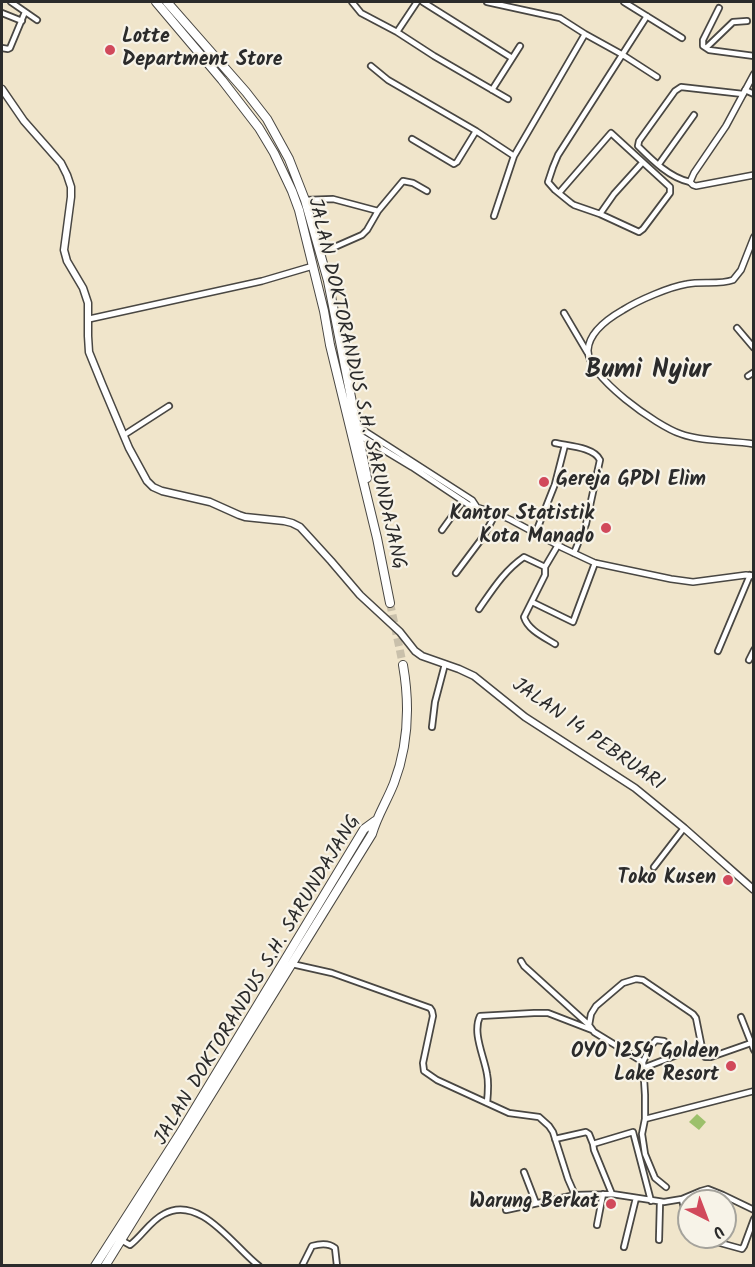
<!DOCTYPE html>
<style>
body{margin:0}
#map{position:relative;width:755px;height:1267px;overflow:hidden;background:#f0e5cb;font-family:Kalam,sans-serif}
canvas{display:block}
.frame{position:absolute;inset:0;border:3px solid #2b2b2b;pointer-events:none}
.north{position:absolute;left:677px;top:1189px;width:60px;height:60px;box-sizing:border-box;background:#f7f3e8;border:2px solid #a5a39c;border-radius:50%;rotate:138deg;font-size:16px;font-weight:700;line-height:24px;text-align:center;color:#2b2b2b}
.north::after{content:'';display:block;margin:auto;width:21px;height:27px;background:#d1495b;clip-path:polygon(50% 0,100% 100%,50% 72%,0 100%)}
</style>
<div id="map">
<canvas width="755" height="1267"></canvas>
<div class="frame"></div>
<div class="north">U</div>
</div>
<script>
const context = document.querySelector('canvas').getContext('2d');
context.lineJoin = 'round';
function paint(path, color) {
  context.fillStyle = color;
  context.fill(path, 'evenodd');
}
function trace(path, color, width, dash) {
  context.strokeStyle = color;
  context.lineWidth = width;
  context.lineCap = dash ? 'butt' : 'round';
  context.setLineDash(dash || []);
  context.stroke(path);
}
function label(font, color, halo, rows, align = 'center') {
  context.font = font + ' Kalam,sans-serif';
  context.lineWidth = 4.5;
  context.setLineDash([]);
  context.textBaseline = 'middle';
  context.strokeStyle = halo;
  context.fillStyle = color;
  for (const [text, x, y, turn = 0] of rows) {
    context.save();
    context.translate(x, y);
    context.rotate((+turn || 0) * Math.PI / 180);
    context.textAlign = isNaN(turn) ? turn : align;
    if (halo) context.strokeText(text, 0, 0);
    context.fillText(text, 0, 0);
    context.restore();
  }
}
paint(new Path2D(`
 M697,1114L706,1122L699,1130L689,1122Z`), '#9cc06b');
trace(new Path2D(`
 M390,603L403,665`), '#c9c0ab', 8, [8, 4]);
const minor = new Path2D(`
 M11,2L37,20
 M352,2L361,13L397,32L434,56L508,99
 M423,2L512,58
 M487,2L560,18L585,34L623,55L657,77
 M624,2L682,38
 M719,8L703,40V46L709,50L754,56
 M2,13L22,21
 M397,32L417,2
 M2,48L8,49L10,48L25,12
 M706,48L733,22L747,21
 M371,66L388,80L476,131L514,156
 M492,90L520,46
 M745,90L754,94
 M412,139L454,164L457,162L476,131
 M659,164L694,115
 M690,182C670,178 652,160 638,146L639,141L675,91L681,87L743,94
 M559,193L611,133L670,187V193L643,229L639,232L600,214L574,205L571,203L555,190L548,182L553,167L558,155L647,16
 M305,200L333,199L378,211L403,181L413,183L427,191
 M600,214L614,194L642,163
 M494,216L514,156L585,34
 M321,253L362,235L367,230L378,211
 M564,313L587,352
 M737,328L754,348
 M748,376L754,372
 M124,435L169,406
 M555,443C568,446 594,447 600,460L586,524L574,553
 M442,530L463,501
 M536,532L555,484L565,445
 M456,573L483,537L496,513
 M532,602L573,622L595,563
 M479,609C493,589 504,571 524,557L545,567
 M555,644C544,637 528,630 524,617L545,575V567L558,545
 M718,651L750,575
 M749,660L754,650
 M432,727L435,702L445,664
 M654,867L684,828
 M521,961L524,966L589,1025
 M292,964L332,973L430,1008L432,1011L433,1016L423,1063L424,1071L437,1080L509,1113L539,1117L549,1126L553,1132L568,1179L575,1195L612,1194L664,1202L682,1199L701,1191L708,1189L723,1195L754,1210
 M741,1017L754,1050
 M664,1041L656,1040L650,1047L643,1062L645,1095V1119L754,1091
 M643,1062L594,1032L589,1025L591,1014L596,1006L623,983L636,979L643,980L693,1014L696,1018L703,1053L705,1057H711L751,1043
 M643,1068L677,1055
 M487,1103C488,1093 489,1083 487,1074C484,1056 472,1033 480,1016L534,1013H548L592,1030
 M645,1119L642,1134L645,1154L655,1178L666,1187
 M555,1139L586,1132L589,1134L593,1144
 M524,1172L536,1203
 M612,1194L594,1150L593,1144L633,1132L651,1201
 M682,1199L689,1232
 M506,1210L575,1195
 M597,1225L603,1194
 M692,1237L713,1241L742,1249L744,1246L754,1219
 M121,1240L130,1245C142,1236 150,1221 164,1214C200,1194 234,1247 259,1266
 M659,1240L660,1202
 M624,1247L636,1198
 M302,1266L312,1246C319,1244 329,1243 335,1248L337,1266`);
const tertiary = new Path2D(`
 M754,74L726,126L694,173L690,182L693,185L696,186L754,175
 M754,237L741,270L733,280C719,285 702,281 687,284C669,287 639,300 623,310C609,318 589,332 588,350C587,377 657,426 681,434C703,442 730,440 754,444
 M89,319L262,281L313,266
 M357,426L472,500L476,506
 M359,435L412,467L469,505L496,513L511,520L563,548L595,563L671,579L693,582L746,575L754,576`);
const secondary = new Path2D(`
 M2,89L24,121L61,163L67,175L71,187V197L64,250L67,261L83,288L88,303V336L89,352L102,384L129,448L147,481L153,487L162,491L210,502L239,515L245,517L284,521L292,523L300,527L331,561L360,595L400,632L415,651L422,656L459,669L474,676L525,717L635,788L684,828L754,890`);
const trunk = new Path2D(`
 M156,2L222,80L259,128L274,153L292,191L299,210L324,311L330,345L377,538L390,603
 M167,2L246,92L267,119L289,159L305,200L328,281L367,478
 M95,1266L179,1135L364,829L375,821
 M105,1266L372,834C377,816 387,801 394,783C408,746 410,705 403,665`);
trace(minor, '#494743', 8);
trace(tertiary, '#494743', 8);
trace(secondary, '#494743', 9);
trace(trunk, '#494743', 10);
trace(minor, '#fff', 4.5);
trace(tertiary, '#fff', 5);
trace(secondary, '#fff', 6);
trace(trunk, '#fff', 8);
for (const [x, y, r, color] of [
 [110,50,6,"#d1495b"],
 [544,482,6,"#d1495b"],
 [606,528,6,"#d1495b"],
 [728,880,6,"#d1495b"],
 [731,1066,6,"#d1495b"],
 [611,1204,6,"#d1495b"]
]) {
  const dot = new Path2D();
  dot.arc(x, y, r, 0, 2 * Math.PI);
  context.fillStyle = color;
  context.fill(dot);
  trace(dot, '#f7f3e8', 2);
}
label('bold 20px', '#2b2b2b', '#f7f3e8', [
 ["Lotte",122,39,"left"],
 ["Department Store",122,62,"left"],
 ["Gereja GPDI Elim",556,482,"left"],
 ["Kantor Statistik",594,516],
 ["Kota Manado",594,539],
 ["Toko Kusen",716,880],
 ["OYO 1254 Golden",719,1054],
 ["Lake Resort",719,1077],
 ["Warung Berkat",599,1204]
], 'right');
label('20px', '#2b2b2b', '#f7f3e8', [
 ["JALAN DOKTORANDUS S.H. SARUNDAJANG",355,384,77],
 ["JALAN 14 PEBRUARI",587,736,35],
 ["JALAN DOKTORANDUS S.H. SARUNDAJANG",259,981,-59]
]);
label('bold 26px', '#2b2b2b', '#f7f3e8', [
 ["Bumi Nyiur",648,373]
]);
</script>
